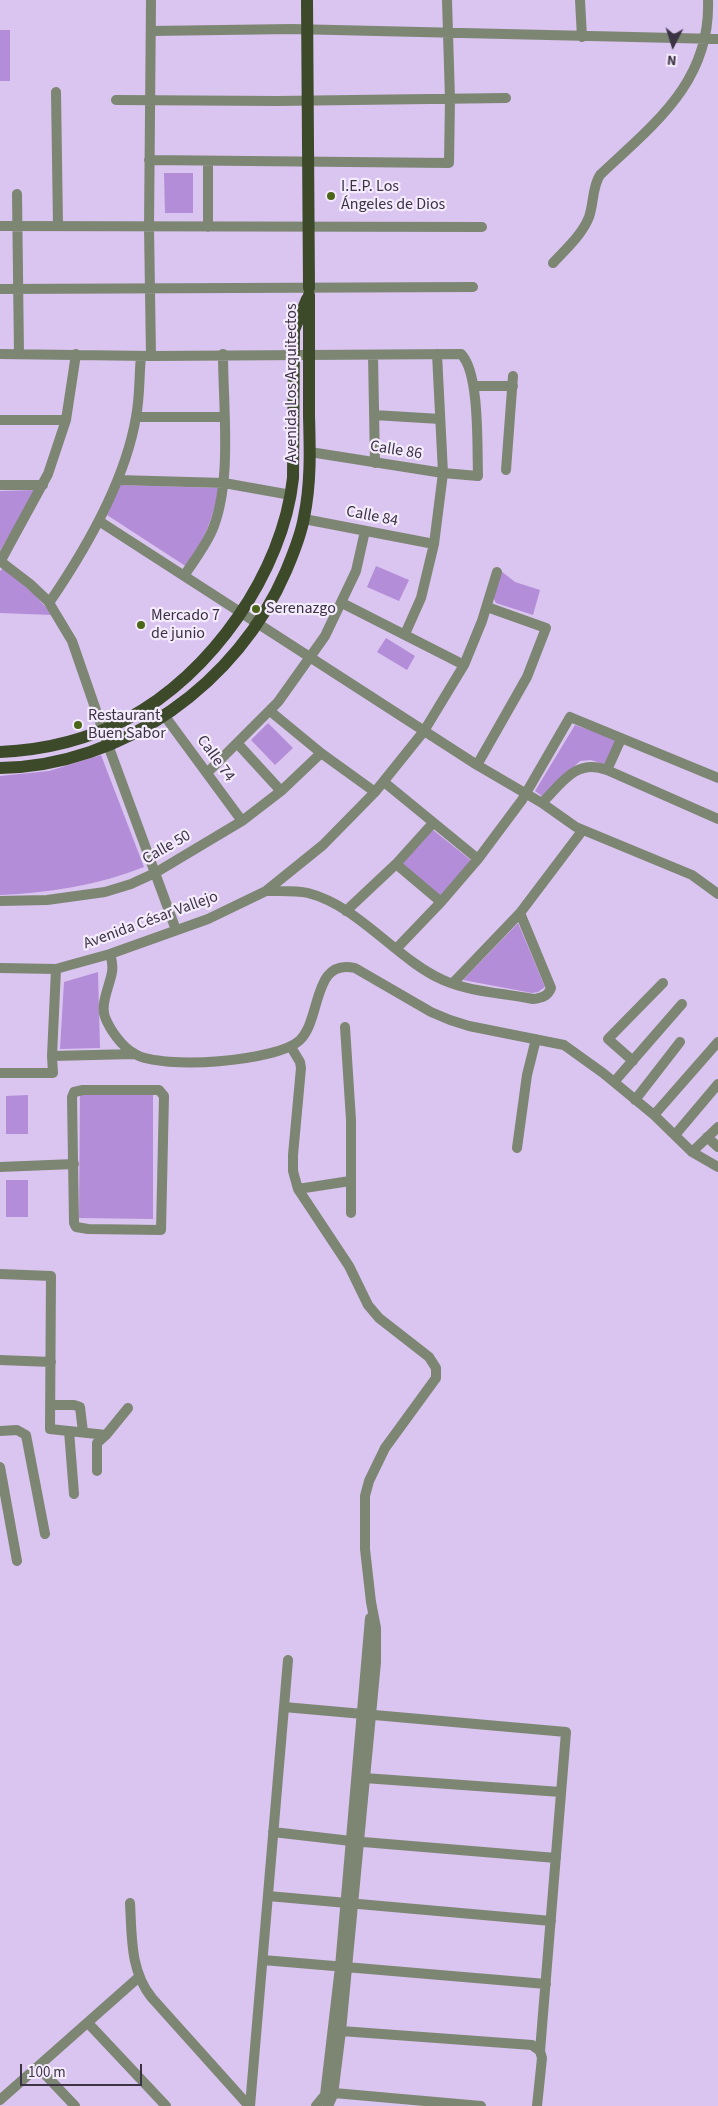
<!DOCTYPE html>
<meta charset="utf-8">
<style>
body{margin:0}
#map{position:relative;width:718px;height:2106px;overflow:hidden;background:#dac4f0;font-family:"Source Sans 3",sans-serif}
canvas{display:block}
.north{position:absolute;left:648px;top:20px;width:50px;height:50px;-webkit-text-stroke:4px #f4ebfd;paint-order:stroke;rotate:185deg;font-size:14px;font-weight:700;line-height:20px;text-align:center;color:#3c3345}
.north::after{content:'';display:block;margin:auto;width:18px;height:22px;background:#3c3345;clip-path:polygon(50% 0,100% 100%,50% 72%,0 100%)}
.scale{position:absolute;left:20px;top:2064px;width:122px;height:22px;box-sizing:border-box;border:2px solid #3c3345;border-top:0;padding-left:6px;font-size:15px;line-height:18px;white-space:nowrap;color:#3c3345;-webkit-text-stroke:4px #f4ebfd;paint-order:stroke}
</style>
<div id="map">
<canvas width="718" height="2106"></canvas>
<div class="north">N</div>
<div class="scale">100 m</div>
</div>
<script>
const context = document.querySelector('canvas').getContext('2d');
context.lineJoin = 'round';
function paint(path, color) {
  context.fillStyle = color;
  context.fill(path, 'evenodd');
}
function trace(path, color, width, dash) {
  context.strokeStyle = color;
  context.lineWidth = width;
  context.lineCap = dash ? 'butt' : 'round';
  context.setLineDash(dash || []);
  context.stroke(path);
}
function label(font, color, halo, rows, align = 'center') {
  context.font = font + ' "Source Sans 3",sans-serif';
  context.lineWidth = 4.5;
  context.setLineDash([]);
  context.textBaseline = 'middle';
  context.strokeStyle = halo;
  context.fillStyle = color;
  for (const [text, x, y, turn = 0] of rows) {
    context.save();
    context.translate(x, y);
    context.rotate((+turn || 0) * Math.PI / 180);
    context.textAlign = isNaN(turn) ? turn : align;
    if (halo) context.strokeText(text, 0, 0);
    context.fillText(text, 0, 0);
    context.restore();
  }
}
paint(new Path2D(`
 M0,30H10V81H0Z
 M164,173H193V213H165Z
 M120,485L219,488C213,519 204,540 187,567L107,515Z
 M36,490L0,551V491Z
 M376,566L409,580L399,601L367,587Z
 M3,568L31,591L53,615L0,613V571Z
 M501,571L515,582L540,590L533,615L496,603L493,597Z
 M386,638L415,656L407,670L377,652Z
 M268,723L293,748L275,765L251,740Z
 M575,725L617,740L606,765L591,760L580,761L542,796L535,791Z
 M101,755L144,867C99,885 49,893 0,895V776L49,771Z
 M433,830L472,861L440,897L402,864Z
 M518,923L545,987L538,992L532,993L463,980Z
 M98,972L100,1048L60,1049L64,982Z
 M80,1091L153,1092V1219L79,1218Z
 M28,1095V1134H6V1096Z
 M6,1180H28V1217H6Z`), '#b38dd7');
trace(new Path2D(`
 M151,0L149,227L151,356
 M580,0L582,37
 M151,31L292,29L718,39
 M56,92L58,226
 M116,100L277,101L506,98
 M149,160L449,163L450,99L447,0
 M17,194L19,354
 M0,226L482,227
 M208,227V162
 M553,263C566,249 582,235 589,217C594,203 592,187 600,175C654,124 711,82 708,0
 M0,289L473,287
 M0,354L151,356L461,354C480,372 477,449 478,476L443,473L310,452
 M373,355L375,463
 M474,386H513
 M374,415L440,419
 M136,417H224
 M0,420H66
 M506,470L513,376
 M118,480L224,483L291,495
 M0,485H43
 M304,519L434,544
 M99,521L477,765L542,803L576,827L692,875L718,894
 M0,561L30,584L48,601L72,641L108,745L176,930
 M0,562L48,474L66,420L76,354
 M184,576C193,562 204,548 211,533C233,485 223,408 223,354
 M49,603C86,549 125,482 136,417C140,397 139,376 141,356
 M342,603L464,665
 M405,634L421,598L434,544L443,473L437,354
 M270,711L321,753L375,792
 M164,715L242,821
 M237,743L281,791
 M477,765L527,677L546,628L487,607
 M607,770L621,739
 M207,773L278,702L325,636L356,571L365,531
 M384,782L478,859
 M542,803C562,783 576,758 607,770L718,819
 M396,864L441,902
 M266,891C280,891 295,890 308,893C359,906 396,959 443,980C470,992 504,993 533,999C542,998 548,996 551,988L520,913
 M0,901L47,900L105,892L131,884L155,873L242,821L281,791L321,753
 M346,911L396,864L433,823
 M396,949L441,902L478,859L522,800L570,717L718,778
 M110,954C112,960 113,966 112,972C110,985 100,1004 105,1017C110,1030 122,1047 135,1054C162,1070 277,1062 300,1040C322,1018 312,958 355,968L431,1012L450,1020L469,1026L564,1045L603,1073L654,1115L692,1152L718,1167
 M0,968L56,969L70,965L110,954L208,919L266,891L323,845L375,792L424,731L464,665L482,621L497,572
 M453,983L520,913L582,831
 M345,1027L351,1120V1213
 M291,1047L300,1062L301,1068L293,1155V1171L298,1189L349,1266L368,1305L379,1318L429,1357L436,1368V1378L385,1448L369,1481L365,1496V1549L371,1602L376,1628V1662L341,2031L333,2095L328,2106
 M52,1056L134,1054
 M633,1061L608,1039L663,983
 M0,1073H53L52,1056L56,969
 M614,1082L682,1004
 M83,1090H159L164,1096L161,1230L88,1229L76,1227L74,1223L72,1097L74,1092Z
 M635,1100L680,1042
 M654,1115L718,1042
 M675,1135L718,1084
 M707,1137L718,1147
 M517,1148L527,1075L536,1039
 M692,1152L718,1127
 M0,1167L74,1164
 M298,1189L350,1181
 M0,1274L51,1276L50,1429L106,1435L128,1408
 M0,1360L51,1362
 M50,1405H74L80,1407L83,1432
 M0,1431L17,1430L26,1435L45,1534
 M69,1431L74,1494
 M0,1467L17,1561
 M97,1471V1443L106,1435
 M284,1707L566,1732L540,2051L542,2058L537,2106
 M364,1778L561,1792
 M273,1832L351,1841L556,1858
 M268,1896L551,1921
 M130,1903C132,1937 130,1971 152,1998L249,2106
 M263,1960L546,1984
 M88,2023L166,2106
 M341,2031L532,2045L540,2051
 M38,2067L75,2106
 M334,2093L481,2106
 M0,2100L139,1977
 M250,2106L288,1660
 M316,2106L325,2095L340,1967L370,1618`), '#7d8673', 10);
trace(new Path2D(`
 M307,0L309,288
 M0,752C45,750 87,740 127,719C211,675 283,572 293,478L294,330L307,299
 M0,768C123,766 238,683 286,571C293,554 301,536 304,517C311,484 310,450 309,416C309,376 309,335 309,295`), '#3c4a29', 12);
for (const [x, y, r, color] of [
 [331,196,5,"#4b6618"],
 [256,609,5,"#4b6618"],
 [141,625,5,"#4b6618"],
 [78,725,5,"#4b6618"]
]) {
  const dot = new Path2D();
  dot.arc(x, y, r, 0, 2 * Math.PI);
  context.fillStyle = color;
  context.fill(dot);
  trace(dot, '#f4ebfd', 2);
}
label('16px', '#3c3345', '#f4ebfd', [
 ["I.E.P. Los",341,187],
 ["Ángeles de Dios",341,205],
 ["Serenazgo",266,609],
 ["Mercado 7",151,616],
 ["de junio",151,634],
 ["Restaurant",88,716],
 ["Buen Sabor",88,734]
], 'left');
label('16px', '#3c3345', '#f4ebfd', [
 ["Avenida Los Arquitectos",292,383,-90],
 ["Calle 86",396,451,9],
 ["Calle 84",372,517,11],
 ["Calle 74",215,759,54],
 ["Calle 50",167,848,-30],
 ["Avenida César Vallejo",151,921,-20]
]);
</script>
